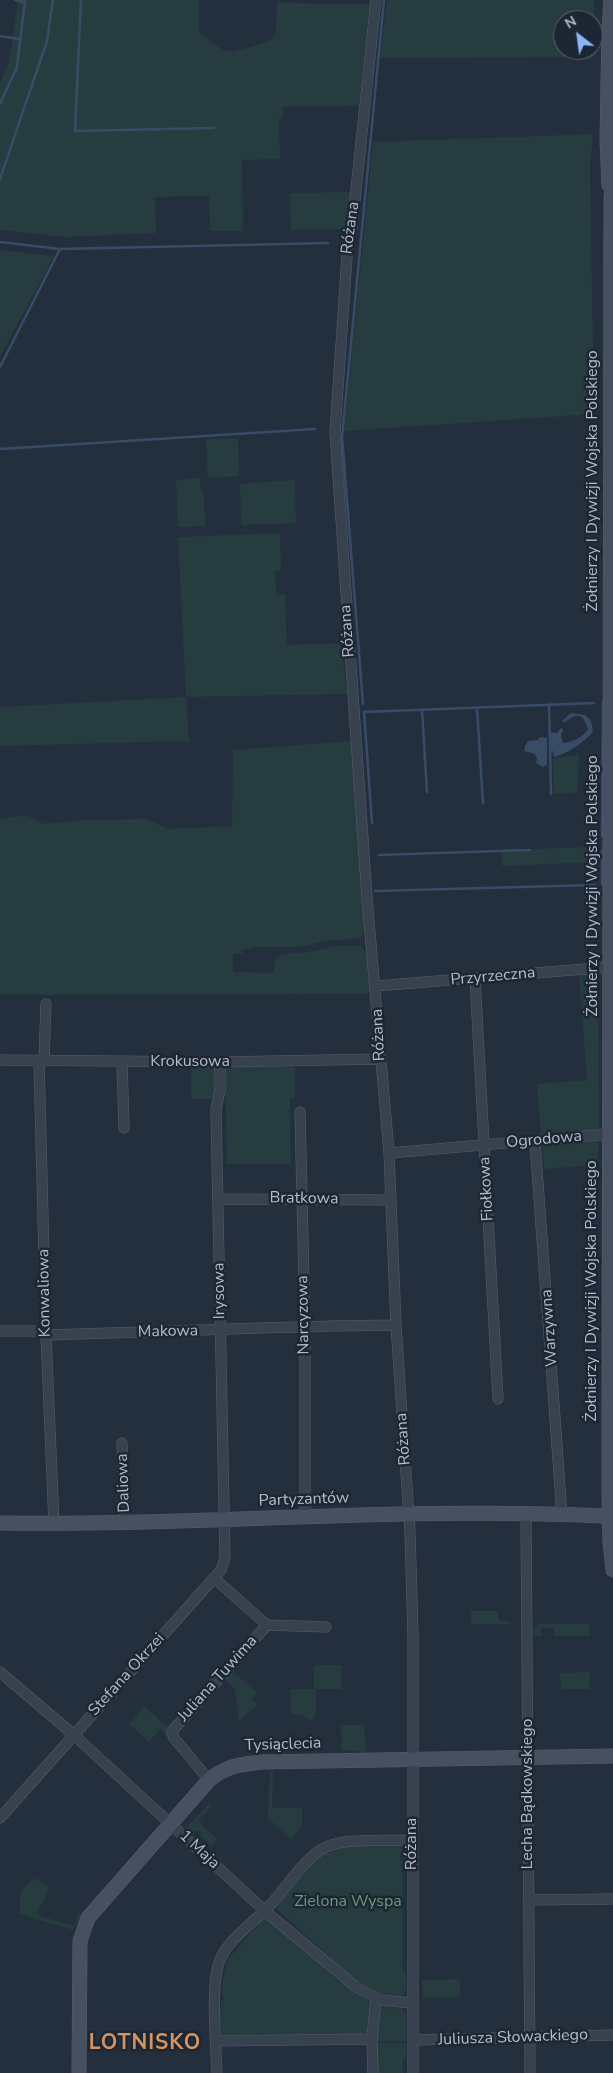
<!DOCTYPE html>
<meta charset="utf-8">
<style>
body{margin:0}
#map{position:relative;width:613px;height:2073px;overflow:hidden;background:#242f3e;font-family:"Nunito Sans",sans-serif}
canvas{display:block}
.north{position:absolute;left:553px;top:10px;width:50px;height:50px;box-sizing:border-box;background:#1d2633;border:1px solid #59626f;border-radius:50%;rotate:330deg;font-size:14px;font-weight:700;line-height:20px;text-align:center;color:#b4bcc9}
.north::after{content:'';display:block;margin:auto;width:18px;height:22px;background:#8ab4f8;clip-path:polygon(50% 0,100% 100%,50% 72%,0 100%)}
</style>
<div id="map">
<canvas width="613" height="2073"></canvas>
<div class="north">N</div>
</div>
<script>
const context = document.querySelector('canvas').getContext('2d');
context.lineJoin = 'round';
function paint(path, color) {
  context.fillStyle = color;
  context.fill(path, 'evenodd');
}
function trace(path, color, width, dash) {
  context.strokeStyle = color;
  context.lineWidth = width;
  context.lineCap = dash ? 'butt' : 'round';
  context.setLineDash(dash || []);
  context.stroke(path);
}
function label(font, color, halo, rows, align = 'center') {
  context.font = font + ' "Nunito Sans",sans-serif';
  context.lineWidth = 5;
  context.setLineDash([]);
  context.textBaseline = 'middle';
  context.strokeStyle = halo;
  context.fillStyle = color;
  for (const [text, x, y, turn = 0] of rows) {
    context.save();
    context.translate(x, y);
    context.rotate((+turn || 0) * Math.PI / 180);
    context.textAlign = isNaN(turn) ? turn : align;
    if (halo) context.strokeText(text, 0, 0);
    context.fillText(text, 0, 0);
    context.restore();
  }
}
paint(new Path2D(`
 M18,0H199V32L223,50L232,52L268,42L276,33L277,3L370,4L359,106L283,107V117H279L280,159L242,160L243,231H210L209,196L155,197L156,233L64,237L0,230V84L9,62Z
 M387,0H594L595,57L380,58ZM563,20H593V50H563Z
 M593,134L590,167L594,414L344,431L373,142Z
 M350,192L346,229L291,230L290,193Z
 M0,250L54,256L0,357Z
 M238,438L239,476L208,478L206,439Z
 M200,478L201,491L204,494L205,526L178,527L176,480Z
 M295,480L296,523L241,525L240,484Z
 M280,533L281,571H275L276,595H285L287,645L341,643L347,694L186,697L189,741L0,746V707L186,697L178,537Z
 M352,741L366,929L361,937L356,939L328,940L302,947H251L250,949H243V954H233V972L273,973L276,959L282,954L310,952L335,946H360L367,953L370,991L367,994L0,995V819L26,815L44,824L85,820L146,819L169,829L232,826L233,750Z
 M579,755L577,793L554,794L553,758Z
 M594,847V862L502,866L501,850Z
 M598,973L599,1132L541,1136L537,1084L587,1080L579,974Z
 M191,1067H215V1099H191Z
 M225,1067H295V1098L290,1099L291,1164H227Z
 M599,1140L597,1165L544,1169L542,1144Z
 M471,1611H498V1618L501,1621L509,1622L511,1624H471Z
 M538,1624H589V1636H555L554,1628H541V1636H533V1630Z
 M316,1665H341V1689H316V1714L311,1721L301,1715L291,1714V1689H314V1668Z
 M233,1671L257,1693L251,1699L258,1705L239,1721L235,1689L225,1680Z
 M590,1672L589,1689H561L560,1673Z
 M144,1706L165,1725L171,1724L178,1717L168,1731L187,1761L161,1729L149,1742L129,1724Z
 M341,1725H364L366,1752L342,1750Z
 M270,1771H273L272,1808H302V1827L291,1839L268,1818Z
 M209,1803L212,1806L198,1821L217,1839L211,1846L200,1835L201,1832L198,1830L193,1834L186,1828Z
 M398,1844V1846L404,1847L406,1856L400,1855V1861H406V1867L403,1870V1961H401L400,1963H403V1971L406,1975V1991L402,1995L396,1996V1994L395,1996L375,1992L350,1976L274,1906C293,1884 313,1851 343,1846C361,1844 380,1845 398,1844Z
 M34,1878L50,1888L37,1912L40,1916L74,1926L79,1914L81,1915L73,1930L19,1914L21,1892Z
 M265,1917L323,1966L325,1971L327,1970L342,1984L345,1983L371,2003L369,2032L362,2034L267,2036L263,2033L259,2036L222,2035C220,2025 218,2005 224,1998L222,1995C222,1982 224,1971 229,1958Z
 M460,1979V1997L423,1998L422,1980Z
 M389,2005L390,2009L400,2008L406,2014V2041H376L378,2011L380,2008Z
 M376,2043H406V2056L403,2060V2073H376Z`), '#263c3f');
paint(new Path2D(`
 M571,713L585,715L591,721L593,732C584,742 567,754 554,757L553,751L550,752V732L557,733L561,728L563,730L561,735L563,743C572,742 583,738 588,729C583,714 578,712 565,722L562,721Z
 M540,737L547,738V765L543,767L536,763L537,759L535,754L524,751L525,746L528,741L538,740Z`), '#394c67');
trace(new Path2D(`
 M15,0L24,2
 M81,0L75,131L214,128
 M0,36L20,39
 M0,104L17,67L25,0
 M0,179L47,41L53,0
 M0,242L60,249L328,243
 M0,367L60,249
 M0,449L315,429
 M363,704L342,437L384,0
 M549,704L551,794
 M477,709L483,803
 M422,710L427,792
 M372,823L364,712L594,703
 M602,836L603,703
 M379,855L530,850
 M602,884V851
 M375,891L595,885`), '#394c67', 2.5);
const street = new Path2D(`
 M376,0L352,228L348,242L335,432L367,898L389,1153L396,1325L410,1532L413,1637V2073
 M475,978L498,1399
 M376,986L610,967
 M0,1060L220,1062L380,1059
 M39,1061L46,1335L54,1524
 M44,1061L46,1004
 M122,1062L124,1128
 M300,1112L305,1326V1518
 M535,1142L562,1515
 M389,1153L610,1134
 M218,1199L390,1200
 M0,1331H39L46,1335C163,1332 279,1326 396,1325
 M122,1443L125,1523
 M526,1514L530,2073
 M214,1578L267,1625
 M0,1672L74,1735L265,1911L356,1987L380,2000L412,2003
 M209,1780L174,1738L172,1733L174,1729L267,1625L326,1627
 M0,1818L214,1578L221,1570L225,1558L216,1109L220,1090V1062
 M529,1900L613,1899
 M413,2040L613,2035
 M216,2041L372,2039
 M217,2073C216,2046 210,1983 220,1960C229,1938 256,1921 271,1904C286,1888 306,1856 326,1847C345,1838 390,1841 413,1840
 M373,2073L372,2039L376,1998`);
const secondary = new Path2D(`
 M613,174L611,201L609,1491L610,1542L613,1570
 M609,185L607,141L609,30L611,0
 M0,1523C201,1526 402,1506 603,1516L613,1513
 M79,2073L80,1941L88,1918L209,1780C228,1765 239,1765 262,1762L613,1756`);
trace(street, '#565f6c', 11);
trace(secondary, '#565f6c', 15);
trace(street, '#38414e', 10);
trace(secondary, '#465061', 14);
label('16px', '#b4bcc9', '#1d2633', [
 ["Różana",351,228,-82],
 ["Żołnierzy I Dywizji Wojska Polskiego",593,481,-90],
 ["Różana",348,631,-94],
 ["Żołnierzy I Dywizji Wojska Polskiego",593,886,-90],
 ["Przyrzeczna",493,977,-5],
 ["Różana",379,1035,-93],
 ["Krokusowa",190,1062],
 ["Ogrodowa",544,1140,-5],
 ["Fiołkowa",487,1189,-93],
 ["Bratkowa",304,1199,1],
 ["Irysowa",220,1291,-91],
 ["Żołnierzy I Dywizji Wojska Polskiego",592,1291,-90],
 ["Konwaliowa",45,1293,-91],
 ["Narcyzowa",304,1315,-91],
 ["Warzywna",550,1328,-94],
 ["Makowa",168,1332,-1],
 ["Różana",404,1439,-94],
 ["Daliowa",124,1483,-92],
 ["Partyzantów",304,1500,-2],
 ["Stefana Okrzei",127,1675,-48],
 ["Juliana Tuwima",218,1679,-48],
 ["Tysiąclecia",283,1745,-2],
 ["Lecha Bądkowskiego",528,1794,-90],
 ["Różana",412,1844,-90],
 ["1 Maja",199,1850,43],
 ["Juliusza Słowackiego",513,2038,-2]
]);
label('16px', '#6b9a76', '#1d2633', [
 ["Zielona Wyspa",348,1902]
]);
context.letterSpacing = '1px';
label('bold 21px', '#d59563', '#1d2633', [
 ["LOTNISKO",145,2044]
]);
context.letterSpacing = '0px';
</script>
